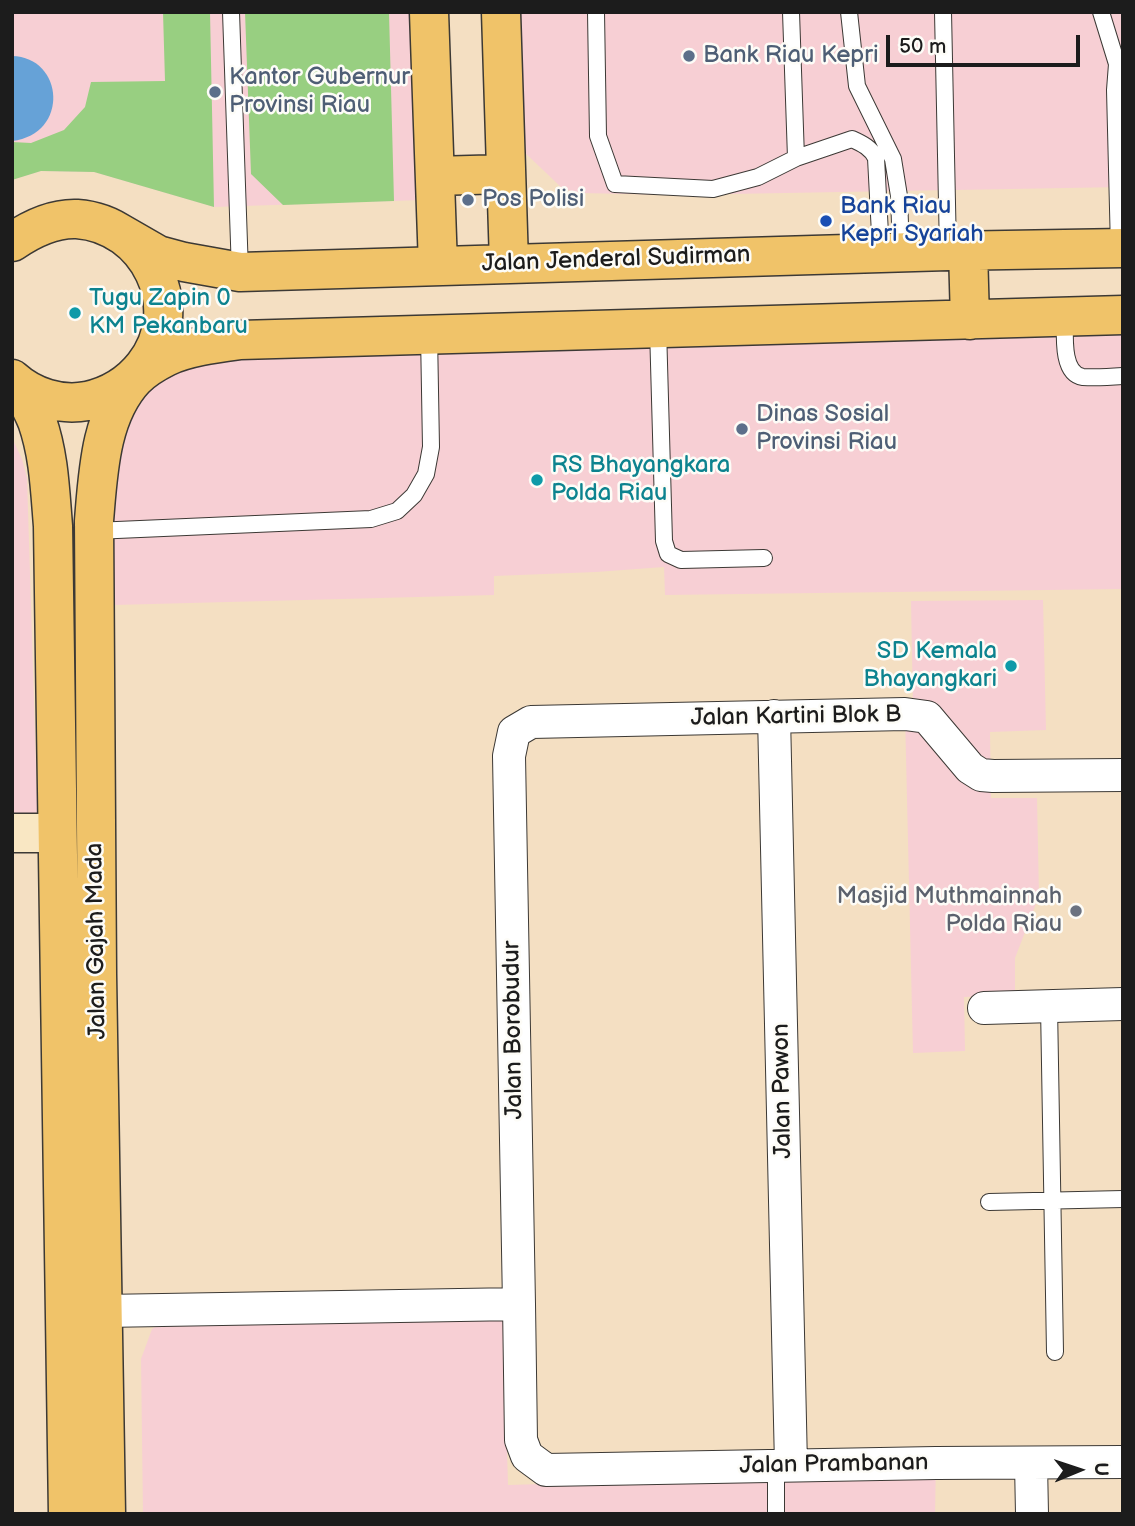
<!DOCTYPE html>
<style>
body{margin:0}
#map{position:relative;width:1135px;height:1526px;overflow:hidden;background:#f4dfc2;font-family:"Balsamiq Sans",sans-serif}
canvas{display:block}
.frame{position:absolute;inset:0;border:14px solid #1c1c1c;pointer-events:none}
.north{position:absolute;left:1044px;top:1435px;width:70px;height:70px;-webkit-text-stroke:5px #fdfcf7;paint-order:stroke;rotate:88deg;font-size:19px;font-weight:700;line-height:28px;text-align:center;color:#1c1c1c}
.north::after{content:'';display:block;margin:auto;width:24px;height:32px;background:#1c1c1c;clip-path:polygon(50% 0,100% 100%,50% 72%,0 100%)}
.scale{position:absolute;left:886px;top:35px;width:194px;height:32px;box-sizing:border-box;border:4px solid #1c1c1c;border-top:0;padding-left:9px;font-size:21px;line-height:24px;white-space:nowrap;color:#1c1c1c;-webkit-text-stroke:5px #fdfcf7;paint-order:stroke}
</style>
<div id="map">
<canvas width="1135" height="1526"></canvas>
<div class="frame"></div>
<div class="north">U</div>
<div class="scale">50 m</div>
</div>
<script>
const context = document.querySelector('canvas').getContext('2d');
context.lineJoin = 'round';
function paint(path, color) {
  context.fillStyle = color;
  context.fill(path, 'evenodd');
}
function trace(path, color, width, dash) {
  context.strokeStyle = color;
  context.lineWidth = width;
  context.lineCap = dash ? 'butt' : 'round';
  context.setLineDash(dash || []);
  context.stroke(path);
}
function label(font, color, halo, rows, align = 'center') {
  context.font = font + ' "Balsamiq Sans",sans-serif';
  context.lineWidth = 5;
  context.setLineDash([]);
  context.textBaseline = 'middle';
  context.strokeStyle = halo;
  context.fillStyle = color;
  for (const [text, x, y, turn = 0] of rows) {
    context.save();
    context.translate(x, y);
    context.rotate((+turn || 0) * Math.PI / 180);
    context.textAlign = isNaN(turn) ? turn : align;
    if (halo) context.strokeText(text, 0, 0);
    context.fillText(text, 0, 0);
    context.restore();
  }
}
paint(new Path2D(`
 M12,12H415L422,200L214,207L94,172L41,171L12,180Z
 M511,12H1123V187L673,195L580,193L563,189L521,149Z
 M1123,313V589L665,595L664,567L596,572L494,576V595L114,605L112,510L125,417L150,384L184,357Z
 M12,438L22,459L27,478L38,830L12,831Z
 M1043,600L1046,730L990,732L991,798H1037L1039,896L1015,958V995L964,997L965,1051L913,1053L905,714L913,708L911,601Z
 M503,1315L508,1485L647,1481L936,1463L935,1514H143L141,1359L152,1329L172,1317Z`), '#f7cfd4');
paint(new Path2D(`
 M163,12H210L214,207L94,172L41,171L12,180V142L31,143L64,130L85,107L91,82L165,81Z
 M245,12H389L394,201L283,205L251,174Z`), '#98cf81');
paint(new Path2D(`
 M12,56C64,57 70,134 12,141Z`), '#66a2d7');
const lane = new Path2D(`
 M231,12L240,272
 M596,12L598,136L615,184L713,189L758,177L796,158L852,139C863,144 871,148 876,158L881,253
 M791,12L796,158
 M849,12L857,86L893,159L899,196L901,252
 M943,12L948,251
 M1101,12L1117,64L1121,73
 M1117,64L1115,90L1119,248
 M1065,317C1065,334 1061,374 1083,377C1096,378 1110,377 1123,376
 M658,328L664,541L668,554L681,560L764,558
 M94,531L371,519L397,511L414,495L426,474L431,447L429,334
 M1049,1006L1055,1352
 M989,1202L1123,1199
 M776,1466V1514`);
const street = new Path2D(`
 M774,716L791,1465
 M984,1008L1123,1004
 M519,1304L509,756L514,732L531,722L905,714L927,717L970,768L981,775L993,776L1123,775
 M103,1311L519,1304L521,1440L527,1456L546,1470L936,1463L1123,1462
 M1031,1463L1032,1514`);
const secondary = new Path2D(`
 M12,833H57`);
const primary = new Path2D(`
 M429,12L438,266
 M501,12L509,263
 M435,176L506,174
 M118,232L158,255L184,262L240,272L948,251L1123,248
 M12,242C31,229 53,218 77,219C148,224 190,308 144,366C129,385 110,396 87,401C60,406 32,397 12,379
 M968,250L970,320
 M20,386C26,398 32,409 37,421C49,455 50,490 53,526L68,1514
 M106,1514L97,974L94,521C98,473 100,415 135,378C143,370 156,362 166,357C186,347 218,343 240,340L1123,315`);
trace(lane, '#3c3935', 18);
trace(street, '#3c3935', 34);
trace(secondary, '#3c3935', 41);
trace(primary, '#3c3935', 41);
trace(lane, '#fff', 16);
trace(street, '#fff', 32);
trace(secondary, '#f9e7c3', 38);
trace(primary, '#f0c369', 38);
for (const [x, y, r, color] of [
 [689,56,7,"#5c6f8a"],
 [215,92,7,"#5c6f8a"],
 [468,200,7,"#5c6f8a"],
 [826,221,7,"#1a4fb4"],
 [75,313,7,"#0f9aa8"],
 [742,429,7,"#5c6f8a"],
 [537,480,7,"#0f9aa8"],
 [1011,666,7,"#0f9aa8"],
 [1076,911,7,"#6b7280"]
]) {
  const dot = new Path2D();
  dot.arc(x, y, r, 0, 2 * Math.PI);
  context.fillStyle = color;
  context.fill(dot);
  trace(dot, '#fdfcf7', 2.5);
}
label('24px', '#4e5e75', '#fdfcf7', [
 ["Bank Riau Kepri",703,56],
 ["Kantor Gubernur",229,78],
 ["Provinsi Riau",229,106],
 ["Pos Polisi",482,200],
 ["Dinas Sosial",756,415],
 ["Provinsi Riau",756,443]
], 'left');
label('24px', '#164399', '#fdfcf7', [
 ["Bank Riau",840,207],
 ["Kepri Syariah",840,235]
], 'left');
label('24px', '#1c1c1c', '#fdfcf7', [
 ["Jalan Jenderal Sudirman",616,260,-2],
 ["Jalan Kartini Blok B",796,717,-1],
 ["Jalan Gajah Mada",97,941,-91],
 ["Jalan Borobudur",514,1030,-91],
 ["Jalan Pawon",783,1091,-91],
 ["Jalan Prambanan",834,1465,-1]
]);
label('24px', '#0d838f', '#fdfcf7', [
 ["Tugu Zapin 0",89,299],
 ["KM Pekanbaru",89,327],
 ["RS Bhayangkara",551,466],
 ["Polda Riau",551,494],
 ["SD Kemala",997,652,"right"],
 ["Bhayangkari",997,680,"right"]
], 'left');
label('24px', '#5b616d', '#fdfcf7', [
 ["Masjid Muthmainnah",1062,897],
 ["Polda Riau",1062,925]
], 'right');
</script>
